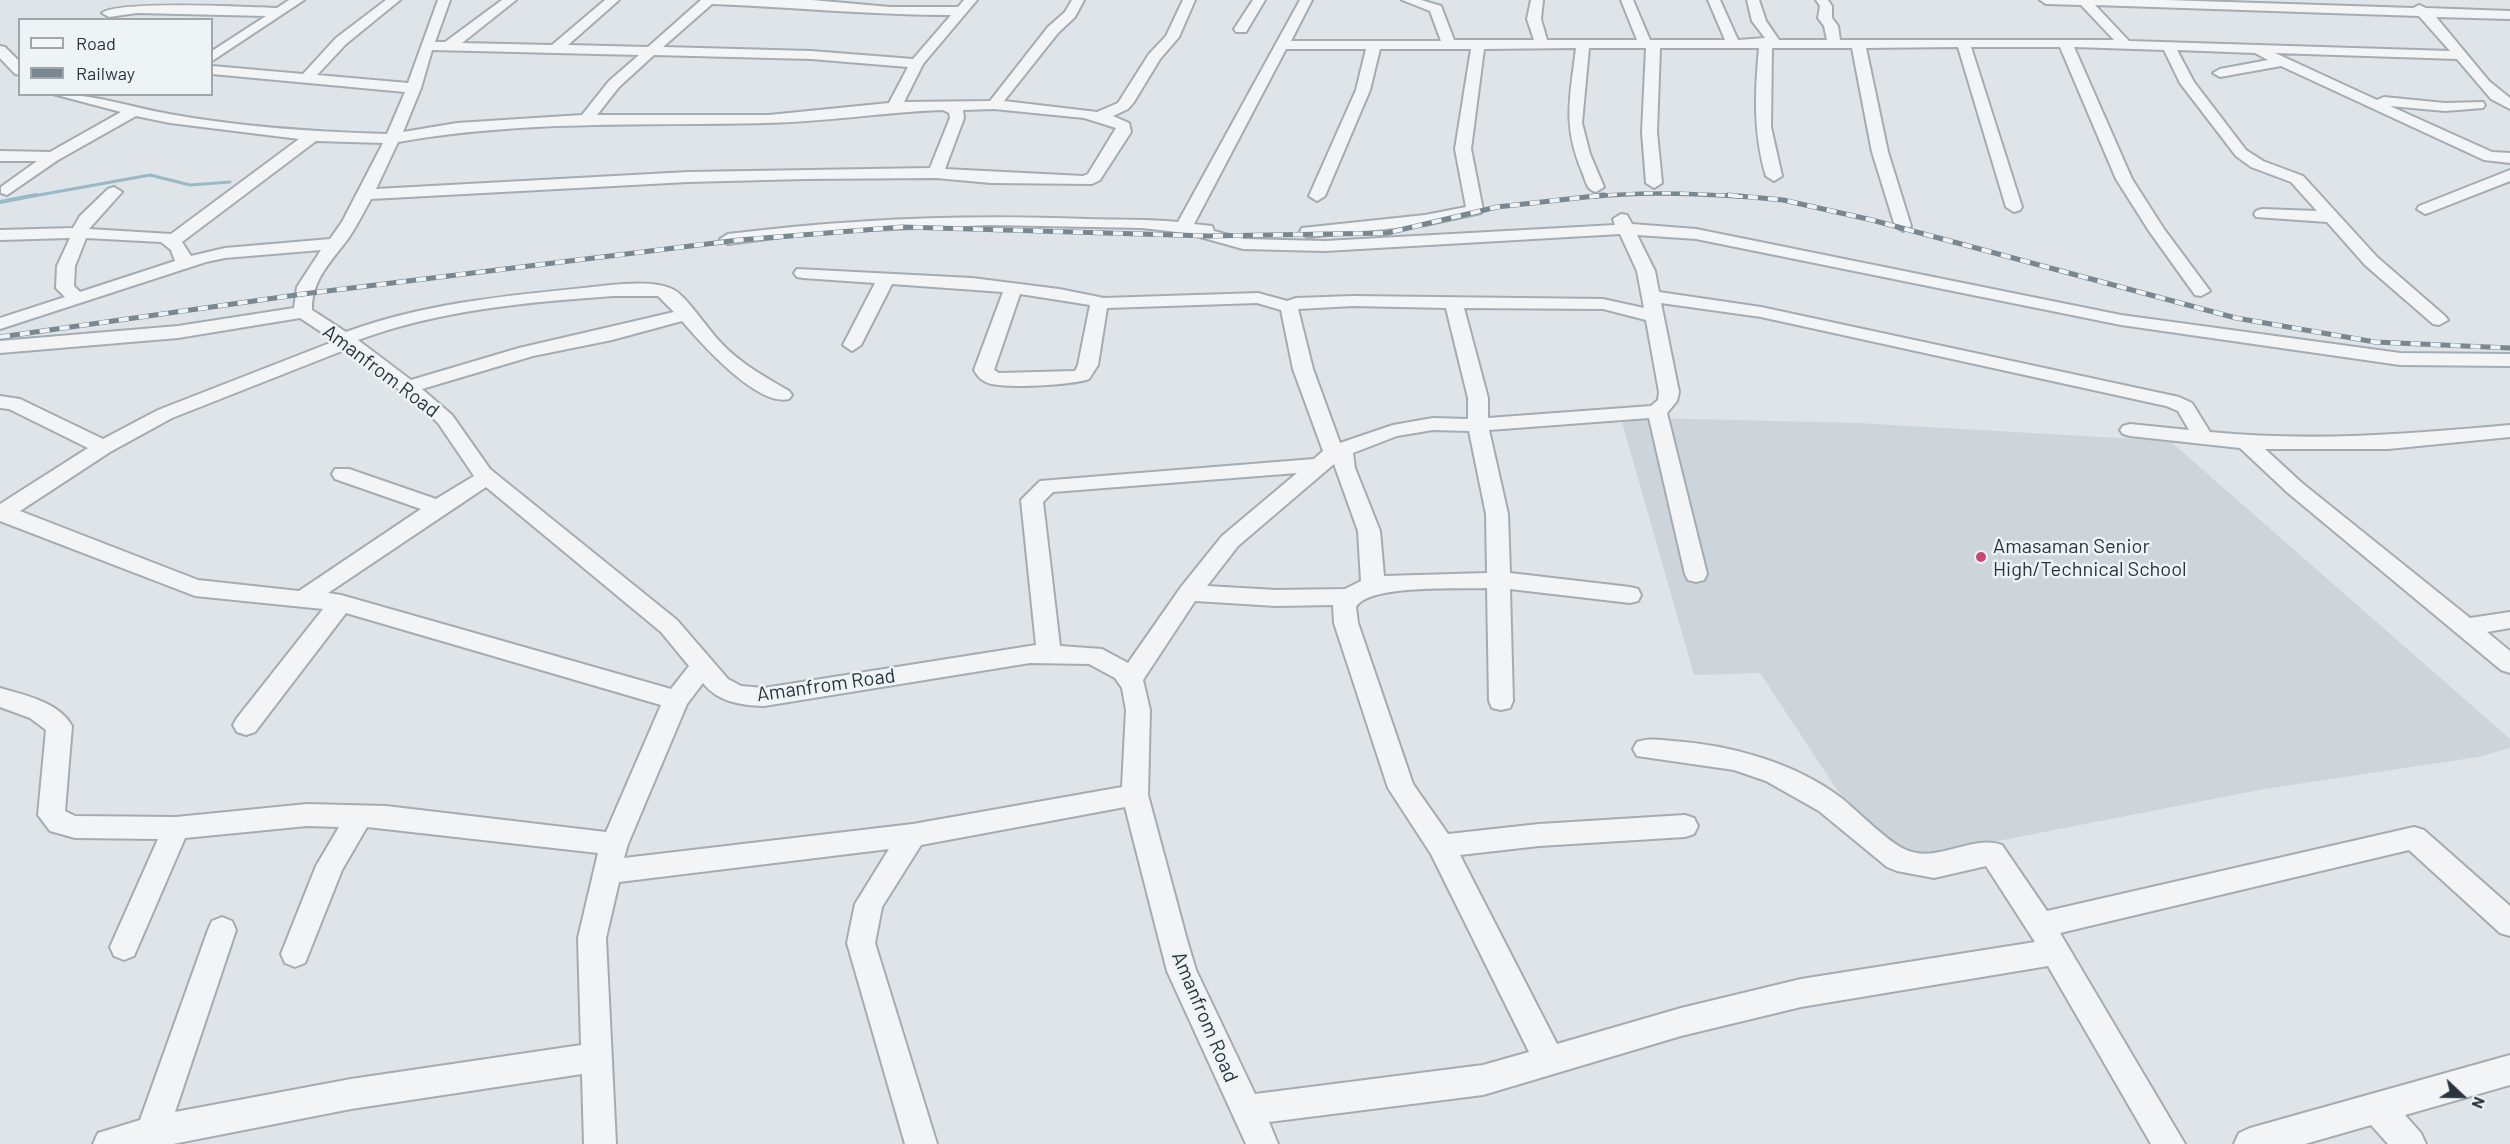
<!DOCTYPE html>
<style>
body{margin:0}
#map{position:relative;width:2510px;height:1144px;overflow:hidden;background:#dfe4e8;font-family:Barlow,sans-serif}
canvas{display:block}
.legend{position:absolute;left:18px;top:18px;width:195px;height:78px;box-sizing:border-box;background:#eef3f6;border:2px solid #9fa7ad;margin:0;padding:8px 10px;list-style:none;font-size:18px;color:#28353f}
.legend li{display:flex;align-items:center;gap:12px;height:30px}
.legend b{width:30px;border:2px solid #9fa7ad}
.north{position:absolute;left:2432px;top:1066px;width:60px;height:60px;-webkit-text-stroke:4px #eef3f6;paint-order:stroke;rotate:112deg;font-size:16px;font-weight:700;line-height:24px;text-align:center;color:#28353f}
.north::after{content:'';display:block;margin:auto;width:21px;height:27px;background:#28353f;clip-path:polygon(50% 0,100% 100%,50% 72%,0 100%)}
</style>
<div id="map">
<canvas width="2510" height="1144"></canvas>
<ul class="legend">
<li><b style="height:8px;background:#f2f4f6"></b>Road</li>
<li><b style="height:8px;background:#798791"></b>Railway</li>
</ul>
<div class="north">N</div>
</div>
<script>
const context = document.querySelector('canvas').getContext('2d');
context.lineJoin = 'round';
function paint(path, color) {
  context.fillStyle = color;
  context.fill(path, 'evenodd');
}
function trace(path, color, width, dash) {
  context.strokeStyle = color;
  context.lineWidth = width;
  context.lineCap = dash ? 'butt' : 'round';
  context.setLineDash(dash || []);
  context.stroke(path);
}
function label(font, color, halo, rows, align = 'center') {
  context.font = font + ' Barlow,sans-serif';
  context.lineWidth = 5;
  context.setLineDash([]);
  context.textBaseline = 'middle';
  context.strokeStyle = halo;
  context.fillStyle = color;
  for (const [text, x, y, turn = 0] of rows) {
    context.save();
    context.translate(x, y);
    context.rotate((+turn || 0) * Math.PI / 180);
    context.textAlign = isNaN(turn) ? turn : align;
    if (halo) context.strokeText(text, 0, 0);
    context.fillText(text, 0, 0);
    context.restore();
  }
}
paint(new Path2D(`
 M1649,418L1857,423L2170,441L2510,739V748L2478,757L2264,789L1916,857L1897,850L1851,811L1760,673L1694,675L1622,422Z`), '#cdd4da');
trace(new Path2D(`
 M28,197L150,175L190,185L230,182`), '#9ab9c7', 3);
trace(new Path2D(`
 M0,202L36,195`), '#9ab9c7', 4);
const minor = new Path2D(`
 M289,0H304L212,61V51L266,16L137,13L109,17L102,13C117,0 250,7 277,8Z
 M386,0H400L346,44L317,75L408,83L438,0H450L435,42H445L502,0H516L462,43L552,45L605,0H619L568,45L648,47L701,0H812L890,7H958L964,0H977L923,64L904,102L990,101L1048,27L1065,12L1072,0H1084L1075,17L1058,33L1004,101L1097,112L1118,103L1149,54L1166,36L1183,0H1195L1179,37L1160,59L1134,102L1128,109L1113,116L1129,123L1131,132L1100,180L1092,184L991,183L936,178L805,179L688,182L371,199C364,211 358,224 350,236C333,260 311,279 312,310L346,332C422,304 503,296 583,288C606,286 653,278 674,290C687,297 709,331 722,344C741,364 765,377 789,391L792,395L789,399C757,407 701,343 682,321L612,340L533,356L422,389L452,415L490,469L677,620L728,679L741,686L764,688L1036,645L1021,500L1040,481L1314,459L1323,451L1293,369L1281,310L1257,303L1107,308L1098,365L1089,379C1072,385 1004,389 988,383C981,380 978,377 974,370L1003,292L892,284L861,345L852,351L843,345L875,283L803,278L797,277L794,273L797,269L972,278L1059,289L1104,298L1258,293L1287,301L1296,298L1353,296L1603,299L1644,308L1637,271L1620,234L1325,251L1243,249L1186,233L1142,228L990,225L822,232L728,244L720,239L728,234C848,219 966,214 1087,219C1118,220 1147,219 1178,222L1300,0H1312L1291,41H1441L1430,11L1402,0H1421L1441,6L1454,40H1534L1527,19L1531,0H1543L1541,19L1547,40H1637L1621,0H1633L1650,40H1725L1708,0H1720L1738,40L1765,38L1752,21L1747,0H1759L1766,21L1779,40H1827L1824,26L1818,18L1820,6L1816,0H1828L1832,6V18L1838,26L1840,40H2114L2081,5L2046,4L2040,0H2166L2413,8L2419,5L2426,8L2510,11V19L2436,17L2489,81L2510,98V109L2491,99L2457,59L2275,53L2377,100L2384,97L2445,103L2483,102L2485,105L2483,108L2445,111L2390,106L2492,152L2510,153V163L2484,160L2281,66L2220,77L2213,73L2220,69L2268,60L2255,53L2177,50L2194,82L2246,150L2263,161L2303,176L2377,257L2445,316L2448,320L2439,325L2433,324L2365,265L2327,222L2256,217L2254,214L2256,211L2262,209L2317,211L2291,182L2251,167L2236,156L2180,83L2164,50L2074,47L2132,179L2164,229L2210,291L2201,296L2195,295L2149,231L2116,179L2060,47H1971L2022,207L2020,210L2014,212L2006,207L1958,47L1866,48L1888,152L1911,226L1903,231L1895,226L1872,152L1852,48H1772L1771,127L1782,176L1774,181L1766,176C1753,133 1755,92 1759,48H1660L1657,132L1662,183L1654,188L1646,183L1642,132L1646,48H1589L1582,123L1590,154L1604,187L1596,192C1587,190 1586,182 1583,174C1562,125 1570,99 1576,48L1484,49L1471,149L1483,210L1481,213L1425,225L1308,237L1300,232L1302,228L1425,215L1466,207L1455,149L1471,49H1380L1370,90L1325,196L1317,201L1309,196L1356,90L1366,49H1286L1194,224L1212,226L1214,231L1244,239L1325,241L1615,225L1613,219L1621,214L1627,215L1632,224L1696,229L2121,315L2400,353L2510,354V366L2400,365L2121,325L1696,239L1637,235L1655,271L1659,292L1761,307L2179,397L2192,403L2210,432C2311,442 2410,434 2510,425V437L2388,449H2265L2302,483L2470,618L2510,612V628L2487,632L2510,651V673L2501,670L2288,493L2240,448L2130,436L2123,434L2120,430L2123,426L2130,424L2189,430L2178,411L2166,406L1761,317L1661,303L1679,392L1677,401L1667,413L1707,574L1704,580L1696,582L1688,580L1685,574L1649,418L1489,430L1508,514L1510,573L1630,587L1638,589L1641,595L1638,601L1630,603L1510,589L1513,701L1510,708L1501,710L1492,708L1489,701L1487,588C1461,589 1368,584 1356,607L1358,623L1413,784L1448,834L1539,824L1685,815L1694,818L1698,826L1694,834L1685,837L1539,846L1460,855L1557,1044L1681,1008L1801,979L2035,942L1986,866L1934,878L1897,871L1887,867L1819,811L1766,781L1734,770L1637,756L1633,749L1637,742C1649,738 1660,740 1673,741C1730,745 1793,762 1840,797C1858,811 1884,839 1904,849C1937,865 1971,834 2002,845L2047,911L2414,827L2424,830L2510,906V936L2500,933L2409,850L2060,933L2185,1144H2151L2048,966L1801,1007L1681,1036L1483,1095L1269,1122L1278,1144H1246L1167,971L1125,807L921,845L882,907L875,943L937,1144H905L847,943L855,904L889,849L619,882L606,938L616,1144H584L582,1074L351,1109L173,1144H93L98,1133L140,1120L208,930L212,921L222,917L232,921L236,930L175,1112L351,1079L581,1045L578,938L598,853L367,827L342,870L305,963L295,967L285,963L281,954L316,866L339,827L307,826L185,838L134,956L124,960L114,956L110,947L158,839L75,838L50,831L38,815L46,730L30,718L0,707V688C24,695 59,702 72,726L65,811L75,816L176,817L307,804L386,806L606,832L661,705L346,613L255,732L246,735L237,732L233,725L237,718L323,609L195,596L0,521V504L88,448L9,409L0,408V396L20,399L103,439L158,410L335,341L300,318L178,338L0,353V341L178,326L294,308L297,287L321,250L225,258L206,262L0,329V318L65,297L56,288L57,266L70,238L0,240V230L73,228L80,216L108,189L114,187L122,192L89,229L171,234L299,139L170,123L136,116L58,160L7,195L1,193V187L37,161H0V151L50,152L121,112L53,94C94,94 130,107 169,114C240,127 315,132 387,134L405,92L212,74V66L303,74L336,38ZM712,4C792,7 871,15 951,15L913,59L811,51L663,47ZM2095,5L2419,16L2450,51L2129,41ZM432,50L639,55L609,81L582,115L457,123L403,132L421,88ZM654,55L811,59L908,67L889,103L769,115H597L619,87ZM994,109L1084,118L1116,128L1088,174L1083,176L945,169L964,118L963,110ZM943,110L949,113L950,118L930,168L688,172L376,189L398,142C520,120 643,126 766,123C825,122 884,112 943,110ZM316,141L383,143L342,222L330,239L225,248L191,256L182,242ZM86,238L161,242L171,250L175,261L80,292L74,286L75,266ZM1020,294L1090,305L1078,365L1075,371L999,373L994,370ZM613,296H658L674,312L519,348L411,380L358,340C439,310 527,302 613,296ZM1353,306L1446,308L1468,398V419L1433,418L1393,425L1340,443L1313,369L1298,309ZM1464,308L1603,309L1646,320L1659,392L1658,400L1651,406L1488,418V398ZM347,349L423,408L438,423L474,476L436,499L349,469H335L332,474L335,479L421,509L299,591L198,580L20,511L110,452L172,418ZM1433,430L1469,431L1486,514L1487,573L1384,576L1380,531L1355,468L1353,453L1397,436ZM1334,464L1358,531L1361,581L1345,589L1276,590L1207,586L1238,546ZM1297,473L1222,536L1181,587L1128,663L1102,649L1060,646L1043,502L1053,492ZM486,487L661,632L689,666L671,689L341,595L328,593ZM1195,601L1276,606L1333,605L1334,623L1388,788L1431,854L1529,1052L1483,1065L1255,1094L1196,970L1187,940L1148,795L1150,710L1143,680ZM1030,663L1089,664L1115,678L1122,688L1126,710L1122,787L913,824L624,858L628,844L687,704L703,683C718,702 740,705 764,706Z
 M1253,0H1265L1246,32H1236L1234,29Z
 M0,46L5,47L20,62V75L15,74L0,58Z
 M2510,170V181L2431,212L2425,214L2417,209L2419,206Z
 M2510,1055V1085L2405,1115L2421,1133L2426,1144H2388L2371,1125L2305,1144H2234L2239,1133L2250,1128Z`);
trace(minor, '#a4acb2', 4);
paint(minor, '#f2f4f6');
const railFar1 = new Path2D(`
 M1590,197C1642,191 1694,193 1746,197`);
const rail = new Path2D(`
 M1728,195L1783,200L1872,220L2236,318L2375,342L2510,348
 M0,337L303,294L739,240L902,227L1209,236L1387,233L1497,207L1604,195`);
trace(railFar1, '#798791', 4.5);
trace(rail, '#798791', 5);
trace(railFar1, '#eef3f6', 3, [9]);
trace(rail, '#eef3f6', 4, [10]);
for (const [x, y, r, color] of [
 [1981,557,6,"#cb4674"]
]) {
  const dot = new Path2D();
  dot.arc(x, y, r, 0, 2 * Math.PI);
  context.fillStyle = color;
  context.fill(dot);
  trace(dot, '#eef3f6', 2);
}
label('20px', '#28353f', '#eef3f6', [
 ["Amanfrom Road",381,371,37],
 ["Amanfrom Road",826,685,-8],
 ["Amanfrom Road",1205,1017,67]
]);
label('20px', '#28353f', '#eef3f6', [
 ["Amasaman Senior",1993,546],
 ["High/Technical School",1993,569]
], 'left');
</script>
